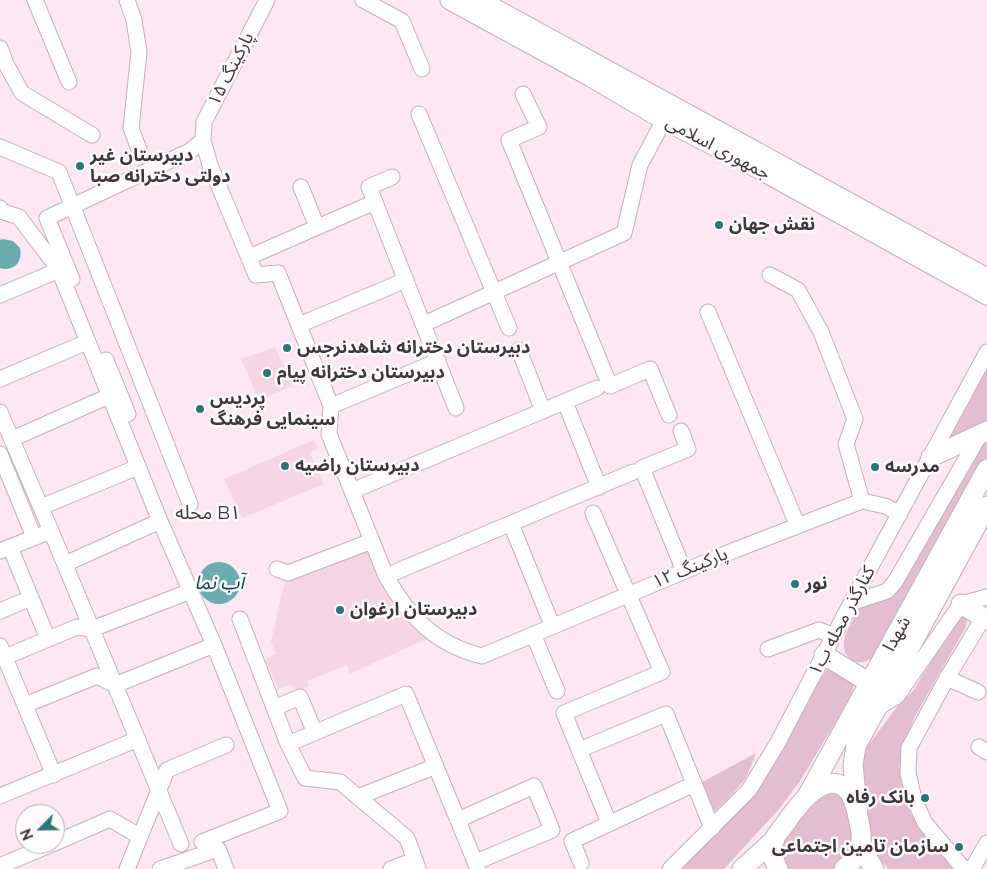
<!DOCTYPE html>
<meta charset="utf-8">
<style>
body{margin:0}
#map{position:relative;width:987px;height:869px;overflow:hidden;background:#fde7f2;font-family:Raleway,sans-serif}
canvas{display:block}
.north{position:absolute;left:15px;top:804px;width:50px;height:50px;box-sizing:border-box;background:#fffafc;border:1px solid #b3acaf;border-radius:50%;rotate:247deg;font-size:14px;font-weight:700;line-height:20px;text-align:center;color:#40373b}
.north::after{content:'';display:block;margin:auto;width:18px;height:22px;background:#2c767a;clip-path:polygon(50% 0,100% 100%,50% 72%,0 100%)}
</style>
<div id="map">
<canvas width="987" height="869"></canvas>
<div class="north">N</div>
</div>
<script>
const context = document.querySelector('canvas').getContext('2d');
context.lineJoin = 'round';
function paint(path, color) {
  context.fillStyle = color;
  context.fill(path, 'evenodd');
}
function trace(path, color, width, dash) {
  context.strokeStyle = color;
  context.lineWidth = width;
  context.lineCap = dash ? 'butt' : 'round';
  context.setLineDash(dash || []);
  context.stroke(path);
}
function label(font, color, halo, rows, align = 'center') {
  context.font = font + ' Raleway,"Noto Sans Arabic",sans-serif';
  context.lineWidth = 5;
  context.setLineDash([]);
  context.textBaseline = 'middle';
  context.strokeStyle = halo;
  context.fillStyle = color;
  for (const [text, x, y, turn = 0] of rows) {
    context.save();
    context.translate(x, y);
    context.rotate((+turn || 0) * Math.PI / 180);
    context.textAlign = isNaN(turn) ? turn : align;
    if (halo) context.strokeText(text, 0, 0);
    context.fillText(text, 0, 0);
    context.restore();
  }
}
paint(new Path2D(`
 M275,347L293,386L259,400L241,359Z
 M314,440L318,448L310,453L324,484L242,518L224,479Z
 M368,548L430,637L350,674L347,665L307,681L309,686L296,692L291,684L278,689L265,659L276,654L271,642L285,580Z`), '#f4d6e5');
paint(new Path2D(`
 M987,365V421L946,443Z
 M987,438V459L882,646C879,650 876,656 872,658C858,669 841,657 844,641C845,632 858,611 863,601L889,594L970,459Z
 M962,614L967,618L966,627L915,716L903,746L902,767L904,792L911,814L953,869H888L875,853L866,828L859,767L867,747L896,708L913,691L952,627Z
 M829,668L854,684L851,697L800,781L780,808L724,869H675L732,815L817,679Z
 M756,753L746,778L725,802L711,815L697,785Z
 M833,790L841,793L847,805L855,841L840,866L832,869H787L784,866L780,841L806,807Z`), '#e3bed0');
paint(new Path2D(`
 M3,239L13,241L20,248C23,262 14,272 0,268V240Z
 M198 583a21 21 0 1 1 42 0a21 21 0 1 1-42 0Z`), '#6cacb0');
const minor = new Path2D(`
 M35,0L69,82
 M127,0L134,20L139,52L131,128L141,155
 M267,0L204,122L203,140L210,165L256,275L278,273L331,406L329,434L386,576C408,616 436,645 482,656L735,550L862,501L885,506L900,514
 M363,0L402,21L422,69
 M0,48L6,64L22,93L92,135
 M523,94L539,127L509,140L610,386L650,369L669,415
 M419,114L509,328
 M0,147L59,172L190,504
 M392,177L369,187L456,408
 M301,187L317,227
 M0,208L1,211L19,217L59,270L160,521L214,645L280,811L202,842
 M249,257L375,202
 M770,275L798,290L821,332L855,419L846,444L862,501
 M72,279L47,218L190,151L203,140
 M0,295L59,270
 M708,312L797,524
 M424,324L624,233L640,165L664,120
 M299,325L406,280
 M519,350L543,411
 M106,360L128,414
 M0,379L87,342
 M565,402L599,487
 M331,406L438,361
 M0,412L51,531
 M681,431L688,449L642,468L684,571
 M12,439L109,396
 M0,454L34,537
 M352,491L597,388
 M41,507L138,467
 M593,513L662,672L564,713L609,823
 M511,524L552,625
 M10,547L48,639
 M0,551L51,531L181,844
 M65,564L160,521
 M277,569L288,573L372,541
 M386,576L633,472
 M851,603L887,591L895,582L981,433
 M0,611L31,598
 M240,619L288,744L305,778L340,782L407,838L415,860
 M533,634L557,691
 M0,646L54,775
 M768,649L819,630L834,636
 M5,657L77,627L92,629L191,591
 M947,678L978,692
 M25,705L97,676L115,685L214,645
 M274,708L300,697L315,733
 M877,708L897,696L961,604L987,597
 M288,744L406,694L478,869
 M979,747L987,752
 M579,750L666,714L712,828
 M0,796L138,739
 M358,797L436,766
 M458,820L534,786L552,830L476,862
 M55,843L110,819L139,836
 M581,863L572,841L694,784
 M0,866L52,844
 M127,869L167,770L226,745
 M160,869L218,849L226,869
 M391,869L415,860L418,868
 M670,869L749,790L777,744L851,603L987,352
 M964,869L925,823L914,799L908,773L909,748L947,678L983,618
 M972,869L987,843`);
const major = new Path2D(`
 M450,0L591,77L664,120L759,169L987,295
 M479,0L987,278
 M931,457L987,431
 M961,604L987,620
 M824,655L870,683
 M806,798L987,469
 M858,816L853,765L856,746L987,506
 M861,840L865,854L874,869
 M742,869L775,839
 M778,869C773,860 771,850 774,840C776,834 782,829 785,824C796,808 821,772 844,787C855,795 857,814 860,826C864,844 859,857 844,869`);
trace(minor, '#c5b0ba', 17);
trace(major, '#c5b0ba', 21);
trace(minor, '#fff', 15);
trace(major, '#fff', 19);
for (const [x, y, r, color] of [
 [80,166,5,"#2c767a"],
 [719,225,5,"#2c767a"],
 [287,348,5,"#2c767a"],
 [267,373,5,"#2c767a"],
 [200,409,5,"#2c767a"],
 [285,466,5,"#2c767a"],
 [875,467,5,"#2c767a"],
 [795,584,5,"#2c767a"],
 [340,610,5,"#2c767a"],
 [925,798,5,"#2c767a"],
 [959,847,5,"#2c767a"]
]) {
  const dot = new Path2D();
  dot.arc(x, y, r, 0, 2 * Math.PI);
  context.fillStyle = color;
  context.fill(dot);
  trace(dot, '#fffafc', 2);
}
label('18px', '#40373b', '#fffafc', [
 ["پارکینگ ۱۵",231,69,-63],
 ["جمهوری اسلامی",718,148,28],
 ["پارکینگ ۱۲",690,568,-22],
 ["کنارگذر محله ب۱",842,621,-62],
 ["شهدا",897,634,-61]
]);
label('bold 18px', '#40373b', '#fffafc', [
 ["دبیرستان غیر",90,156],
 ["دولتی دخترانه صبا",90,177],
 ["نقش جهان",729,225],
 ["دبیرستان دخترانه شاهدنرجس",297,348],
 ["دبیرستان دخترانه پیام",277,373],
 ["پردیس",210,399],
 ["سینمایی فرهنگ",210,420],
 ["دبیرستان راضیه",295,466],
 ["مدرسه",885,467],
 ["نور",805,584],
 ["دبیرستان ارغوان",350,610],
 ["بانک رفاه",915,798,"right"],
 ["سازمان تامین اجتماعی",949,847,"right"]
], 'left');
label('19px', '#40373b', '#fffafc', [
 ["محله B۱",208,513]
]);
label('italic 19px', '#0e4a4d', '#fffafc', [
 ["آب نما",219,583]
]);
</script>
